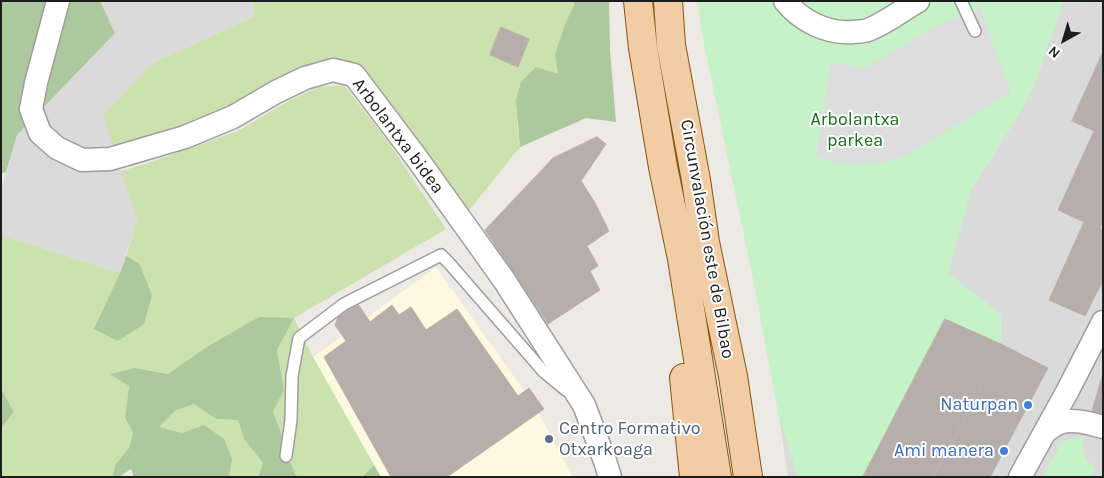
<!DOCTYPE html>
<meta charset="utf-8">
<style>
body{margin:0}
#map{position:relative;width:1104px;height:478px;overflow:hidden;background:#ede9e4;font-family:Karla,sans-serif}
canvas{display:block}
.frame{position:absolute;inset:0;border:2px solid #1d1d1d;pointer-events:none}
.north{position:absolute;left:1039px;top:15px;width:50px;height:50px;-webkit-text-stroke:4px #fff;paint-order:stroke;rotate:219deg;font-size:14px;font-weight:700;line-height:20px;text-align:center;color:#1d1d1d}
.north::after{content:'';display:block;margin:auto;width:18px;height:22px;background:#1d1d1d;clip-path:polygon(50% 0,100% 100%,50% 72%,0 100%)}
</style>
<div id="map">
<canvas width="1104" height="478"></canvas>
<div class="frame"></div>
<div class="north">N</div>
</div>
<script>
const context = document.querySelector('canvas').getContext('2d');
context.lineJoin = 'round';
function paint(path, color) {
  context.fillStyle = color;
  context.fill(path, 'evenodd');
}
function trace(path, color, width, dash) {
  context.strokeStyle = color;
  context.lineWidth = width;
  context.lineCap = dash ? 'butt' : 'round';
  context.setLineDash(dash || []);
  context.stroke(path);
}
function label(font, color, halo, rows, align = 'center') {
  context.font = font + ' Karla,sans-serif';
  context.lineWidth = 4;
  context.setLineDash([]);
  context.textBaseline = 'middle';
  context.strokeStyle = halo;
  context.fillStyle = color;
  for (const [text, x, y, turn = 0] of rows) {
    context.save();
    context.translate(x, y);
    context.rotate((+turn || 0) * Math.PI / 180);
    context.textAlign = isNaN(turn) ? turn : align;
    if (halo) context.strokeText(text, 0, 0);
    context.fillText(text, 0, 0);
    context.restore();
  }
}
paint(new Path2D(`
 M100,1H252L255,16L153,63L104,115L137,219L120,273L1,235V190L17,135L115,33Z
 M698,1H1103V477H788L779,417L754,283L702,33Z`), '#dbdada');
paint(new Path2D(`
 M436,267L533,403L573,477H381L313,357Z`), '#fbf9df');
paint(new Path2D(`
 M252,1H574V5L565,24L555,54L559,75L517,122L520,147L467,213L401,117L373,81L356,67L115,151L103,115L153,63L255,16Z
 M344,85L389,143L446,229L294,318L313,357L374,465L362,477H297L286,453L280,430L273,412L284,390L277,350L294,318L205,348L168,374L135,368L111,374L129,386L125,418L133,433L129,448L116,464L112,477H1V428L14,412L1,389V235L120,273L110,295L139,263L126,256L137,219L121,171L145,164L238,131L292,99L319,87Z
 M194,404L216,419L238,420L244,439L263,463L258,477H229L232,459L182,433L158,427L175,411Z`), '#cbe2af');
paint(new Path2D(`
 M1,1H100L115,33L17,135L6,172L1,174Z
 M574,1H609L610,51L616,122L586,118L520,147L516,100L521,82L536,67L558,74L555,54L565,24L574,5Z
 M126,256L139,263L152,295L144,324L118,341L94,329L120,273Z
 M259,317L294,318L277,350L284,390L273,412L280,430L286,453L297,477H258L263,463L244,439L238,420L216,419L194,404L175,411L159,427L182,433L204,425L224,439L232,459L229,477H134L131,469L119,477H112L116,464L129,448L133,433L125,418L129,386L110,374L135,368L168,374L205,348Z
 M1,389L14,412L1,428Z
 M374,465L381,477H362Z`), '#acc89d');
paint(new Path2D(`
 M698,1H1103V2L1063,3L1034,87L1017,118L972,188L948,273L1001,314V342L932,477H798L779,417L754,283L702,33Z
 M1084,436C1082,450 1083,459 1096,468L1091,477H1043L1062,441Z`), '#c5f2c6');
paint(new Path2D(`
 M980,8L1011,94L1005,96L906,156L880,163L842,164L816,157L831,63L865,68L928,31L967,12Z`), '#ddd');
const building = new Path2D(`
 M501,27L529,39L518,67L490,55Z
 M1103,52V222L1100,228L1103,230V280L1085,316L1049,300L1084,222L1058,210L1094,131L1072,121Z
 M597,137L606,144L581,181L594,201L609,231L587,246L598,266L590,271L600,290L548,324L485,230L553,158Z
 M358,304L370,322L392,305L399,315L411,307L426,330L457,309L518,396L529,388L544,409L447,477H391L324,357L346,341L335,325L338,317Z
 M945,319L1003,345L933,477H863Z
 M1003,345L1048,368L990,477H934Z
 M1103,374V418L1091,415Z`);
paint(building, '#b6aeaa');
trace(building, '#bdb0a8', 1);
const service = new Path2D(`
 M961,1L975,31
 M286,456L291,420L292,376L299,338L344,304L441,255L449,263L543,371L566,390`);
const minor = new Path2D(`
 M58,1L36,83L31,109L40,133L57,148L82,160L110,159L185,137L233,117L276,92L305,78L333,70L354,75L416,157L504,280L584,405L605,461L610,477
 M785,1C801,21 827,34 853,32C858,31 863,32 868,30C886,23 901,11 918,1
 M1045,432C1049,429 1054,425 1059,423C1072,418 1089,423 1103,427
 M1020,477L1067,392L1103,322`);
const primary = new Path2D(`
 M638,1L643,48L663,167L682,259L717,477
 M668,1L671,45L696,180L705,242L733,376L748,477
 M684,378L694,477`);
trace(service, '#9e9e9e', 14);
trace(minor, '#9e9e9e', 25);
trace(primary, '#855811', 30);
trace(service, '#fff', 11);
trace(minor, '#fff', 22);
trace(primary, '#f1cca5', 28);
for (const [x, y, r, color] of [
 [1028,405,5,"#3f7fe0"],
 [549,439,5,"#5c6f8a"],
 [1004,451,5,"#3f7fe0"]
]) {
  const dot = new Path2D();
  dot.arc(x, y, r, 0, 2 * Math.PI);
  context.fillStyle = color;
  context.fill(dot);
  trace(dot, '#fff', 2);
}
label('18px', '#186e1a', '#fff', [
 ["Arbolantxa",855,120],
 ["parkea",855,141]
]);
label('18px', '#1d1d1d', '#fff', [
 ["Arbolantxa bidea",398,136,53],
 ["Circunvalación este de Bilbao",707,239,80]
]);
label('18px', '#366cbe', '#fff', [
 ["Naturpan",1018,405],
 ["Ami manera",994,451]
], 'right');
label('18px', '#4e5e75', '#fff', [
 ["Centro Formativo",559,429],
 ["Otxarkoaga",559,450]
], 'left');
</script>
